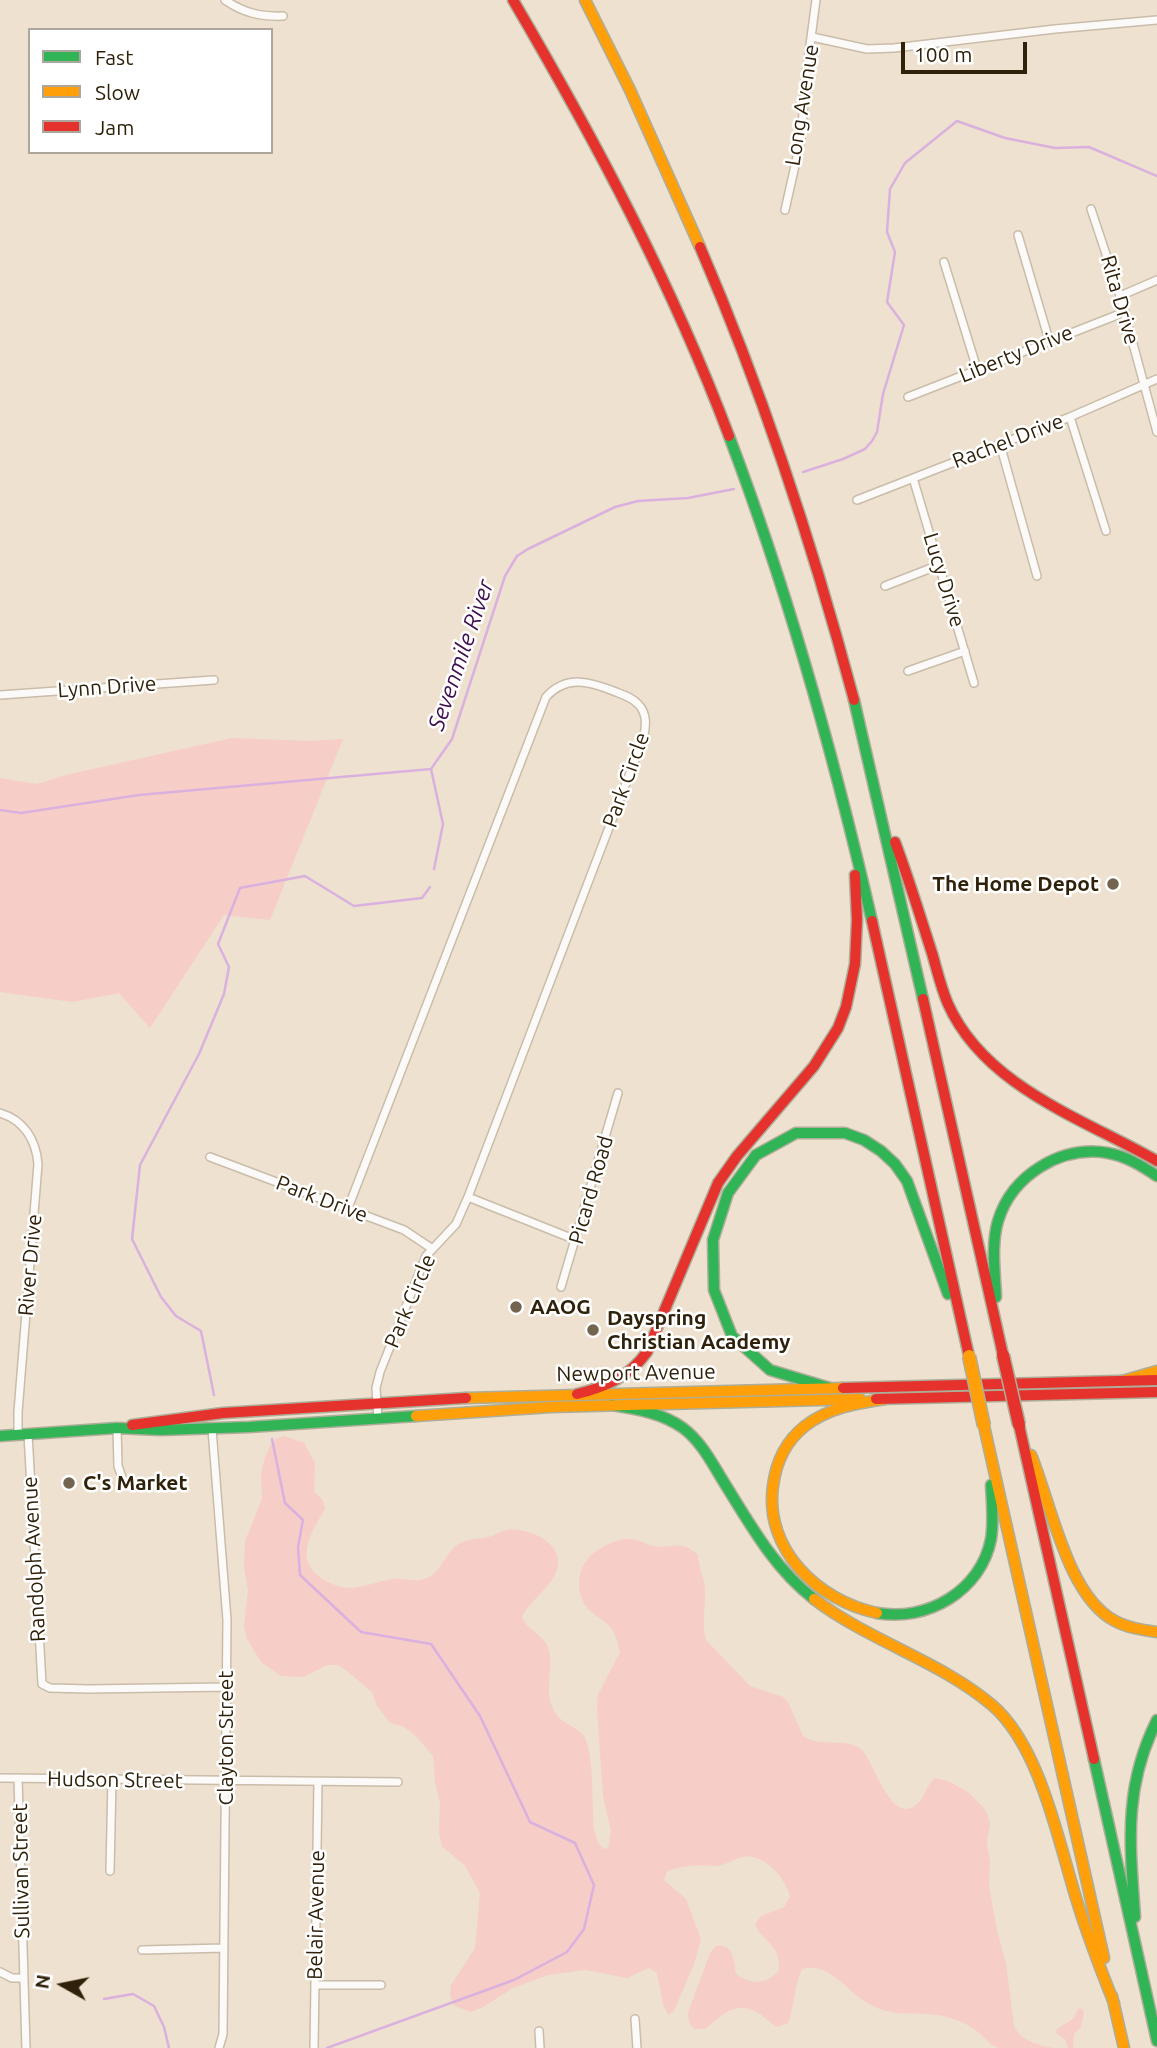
<!DOCTYPE html>
<style>
body{margin:0}
#map{position:relative;width:1157px;height:2048px;overflow:hidden;background:#eee1cf;font-family:Ubuntu,sans-serif}
canvas{display:block}
.legend{position:absolute;left:28px;top:28px;width:245px;height:126px;box-sizing:border-box;background:#fff;border:2px solid #aca69d;margin:0;padding:9px 12px;list-style:none;font-size:21px;color:#30210a}
.legend li{display:flex;align-items:center;gap:14px;height:35px}
.legend b{width:35px;border:2px solid #aca69d}
.north{position:absolute;left:28px;top:1950px;width:70px;height:70px;-webkit-text-stroke:5px #fff;paint-order:stroke;rotate:279deg;font-size:19px;font-weight:700;line-height:28px;text-align:center;color:#30210a}
.north::after{content:'';display:block;margin:auto;width:24px;height:32px;background:#30210a;clip-path:polygon(50% 0,100% 100%,50% 72%,0 100%)}
.scale{position:absolute;left:901px;top:42px;width:126px;height:32px;box-sizing:border-box;border:4px solid #30210a;border-top:0;padding-left:9px;font-size:21px;line-height:24px;white-space:nowrap;color:#30210a;-webkit-text-stroke:5px #fff;paint-order:stroke}
</style>
<div id="map">
<canvas width="1157" height="2048"></canvas>
<ul class="legend">
<li><b style="height:9px;background:#30b455"></b>Fast</li>
<li><b style="height:9px;background:#ff9f0a"></b>Slow</li>
<li><b style="height:9px;background:#e5322d"></b>Jam</li>
</ul>
<div class="north">N</div>
<div class="scale">100 m</div>
</div>
<script>
const context = document.querySelector('canvas').getContext('2d');
context.lineJoin = 'round';
function paint(path, color) {
  context.fillStyle = color;
  context.fill(path, 'evenodd');
}
function trace(path, color, width, dash) {
  context.strokeStyle = color;
  context.lineWidth = width;
  context.lineCap = dash ? 'butt' : 'round';
  context.setLineDash(dash || []);
  context.stroke(path);
}
function label(font, color, halo, rows, align = 'center') {
  context.font = font + ' Ubuntu,sans-serif';
  context.lineWidth = 5;
  context.setLineDash([]);
  context.textBaseline = 'middle';
  context.strokeStyle = halo;
  context.fillStyle = color;
  for (const [text, x, y, turn = 0] of rows) {
    context.save();
    context.translate(x, y);
    context.rotate((+turn || 0) * Math.PI / 180);
    context.textAlign = isNaN(turn) ? turn : align;
    if (halo) context.strokeText(text, 0, 0);
    context.fillText(text, 0, 0);
    context.restore();
  }
}
paint(new Path2D(`
 M232,738L310,741L343,739L270,920L224,915L150,1028L119,993L72,1002L0,992V778L37,784L66,775Z
 M284,1436L304,1443L315,1463L314,1491L323,1501L325,1509C312,1531 293,1559 321,1578C330,1584 341,1588 351,1588C365,1587 379,1581 393,1579C403,1578 415,1582 424,1579C441,1574 444,1555 457,1545C466,1539 477,1539 488,1537C495,1536 500,1531 507,1530C526,1527 561,1541 558,1565C554,1587 531,1598 522,1617C527,1630 541,1633 547,1645C555,1663 545,1686 551,1704C558,1726 577,1724 585,1738C594,1756 592,1808 594,1830L598,1843L604,1849L608,1848L611,1831L603,1796L597,1709L598,1695L620,1652C618,1645 617,1637 613,1631C608,1621 597,1618 589,1610C573,1592 577,1562 598,1550C611,1542 621,1537 638,1540C643,1542 648,1545 653,1546C671,1550 680,1538 698,1555C698,1567 704,1577 705,1588C706,1606 701,1623 706,1640L750,1686L783,1697L788,1702L803,1736C821,1748 844,1737 861,1749C873,1758 890,1826 916,1805C925,1798 926,1785 935,1778L948,1781L968,1792L984,1808L988,1816L990,1824L987,1842L990,1862L989,1885L997,1931L1006,1963L1014,2026C1021,2041 1038,2045 1053,2048C1037,2048 1016,2048 999,2048C990,2046 982,2034 974,2029C965,2023 955,2019 944,2016C919,2011 895,2018 871,2005C848,1994 831,1961 802,1969C794,1986 795,2005 788,2023L778,2027C770,2023 767,2019 760,2014C735,1998 722,2016 705,2029H694L689,2022L688,2013L710,1953L716,1946C734,1944 734,1960 736,1974C752,1985 764,1985 779,1971C781,1945 766,1945 755,1925L761,1916L784,1907L790,1896C784,1877 765,1853 742,1857C733,1859 724,1866 715,1866C702,1865 679,1865 667,1872L664,1880L686,1899L701,1939L694,1964L674,2011L668,2015L663,2004L657,1973L649,1968L627,1978L585,1970L548,1975L513,1988L483,2007L471,2012L455,2006L450,1996L451,1985L475,1948L480,1893L465,1866L442,1846L439,1833L440,1803L435,1782L433,1756L414,1734L402,1726L390,1723L377,1706L372,1692L347,1671L338,1665H327L303,1677L281,1676L261,1662L247,1639L244,1626L248,1591L244,1567L245,1541L262,1499L261,1473L265,1458L270,1446L276,1439Z
 M1081,2008L1084,2012L1081,2027L1074,2034L1073,2048H1068L1065,2039L1056,2033L1057,2029L1073,2019L1078,2009Z`), '#f6cdc7');
trace(new Path2D(`
 M803,472L843,459L865,449L872,441L877,432L883,394L904,325L887,302L895,252L887,232L890,189L905,163L957,121L1005,138L1055,148L1089,147L1157,176
 M431,769L443,824L434,869
 M0,810L21,813L139,795L431,769L452,739L505,576L517,556L528,549L615,507L638,501L688,498L734,489
 M214,1395L201,1331L176,1316L161,1297L132,1239L140,1165L199,1054L224,994L229,967L218,944L240,888L305,876L354,906L422,898L430,887
 M272,1439L285,1503L303,1520L298,1547L300,1575L361,1632L431,1644L480,1716L530,1822L575,1843L594,1885L584,1929L567,1952L514,1980L327,2048
 M104,1999L133,1994L154,2006L164,2027L169,2048`), '#dab1de', 2.5);
const street = new Path2D(`
 M225,0C244,13 261,17 283,16
 M812,37L867,49L894,48L1055,29L1157,20
 M1091,209L1120,296L1157,432
 M785,210L801,139L806,75L816,0
 M1018,235L1049,340
 M944,262L977,369
 M1120,296L1157,280
 M908,397L1125,312
 M1070,417L1106,531
 M1000,444L1037,576
 M913,478L974,683
 M857,500L1070,417L1157,379
 M885,586L939,565
 M908,671L965,651
 M0,695L214,680
 M0,1113C24,1120 36,1140 38,1164L18,1412V1434
 M210,1157L404,1230L431,1248
 M468,1197L576,1240
 M348,1208L546,697C567,674 591,682 616,692C624,695 633,698 639,705C647,714 646,725 644,736L468,1197L456,1224L426,1256L380,1372L376,1388L378,1419
 M561,1287L618,1093
 M117,1428L118,1466L123,1480
 M212,1429L227,1620L223,2034L219,2048
 M28,1434L42,1684L50,1688L88,1689L227,1687
 M0,1778L398,1782
 M18,1778L26,2048
 M110,1871L112,1780
 M142,1950L224,1948
 M0,1972L12,1978H23
 M315,1985H381
 M635,2019L637,2048
 M539,2031L540,2048
 M314,2048L318,1782`);
const fast = new Path2D(`
 M729,436C789,594 834,756 872,921
 M854,700L923,999
 M996,1297C995,1272 991,1245 998,1221C1012,1175 1061,1145 1108,1153C1126,1156 1142,1166 1157,1176
 M830,1388L770,1370L732,1336L714,1290L713,1240L728,1193L756,1155L796,1133H845L864,1140L881,1151L895,1164L907,1181L948,1294
 M612,1405C637,1409 662,1413 683,1428C702,1442 713,1465 725,1484C751,1526 775,1569 814,1599
 M0,1436L117,1428L161,1430L249,1427L416,1416
 M877,1613C927,1622 981,1591 991,1539C994,1521 992,1503 991,1485
 M1094,1759L1157,2041
 M1135,1917C1130,1844 1123,1788 1157,1720`);
const slow = new Path2D(`
 M585,0L630,90L700,247
 M1122,1381L1157,1371
 M466,1398L843,1388
 M416,1416L551,1407L860,1399
 M984,1426L1104,1958
 M1031,1455C1051,1503 1067,1596 1115,1621C1128,1628 1143,1630 1157,1632
 M814,1599C869,1641 940,1661 992,1705C1040,1746 1058,1840 1076,1898C1087,1934 1100,1968 1114,2003
 M877,1613C818,1601 764,1549 773,1486C776,1462 786,1441 805,1426C828,1408 857,1403 885,1399
 M1112,1996L1124,2048`);
const jam = new Path2D(`
 M513,0C595,140 672,284 729,436
 M700,247C763,393 813,546 854,700
 M895,842C909,879 920,916 932,953C937,970 941,988 948,1004C985,1087 1084,1119 1157,1161
 M872,921L969,1356
 M923,999L1003,1355
 M843,1388L1157,1380
 M577,1394C606,1387 629,1377 647,1352L718,1183L737,1156L814,1066L838,1028L846,1007L855,964L857,920L855,875
 M876,1399L1157,1392
 M132,1425L223,1413L466,1398
 M1019,1425L1094,1759`);
trace(street, '#c9bca9', 10);
trace(fast, '#adae99', 13);
trace(slow, '#adae99', 13);
trace(jam, '#adae99', 13);
trace(street, '#fcfaf8', 7);
trace(fast, '#30b455', 10);
trace(slow, '#ff9f0a', 10);
trace(jam, '#e5322d', 10);
const slowBridge = new Path2D(`
 M969,1356L984,1426`);
const jamBridge = new Path2D(`
 M1003,1355L1019,1425`);
trace(slowBridge, '#adae99', 15, []);
trace(jamBridge, '#adae99', 15, []);
trace(slowBridge, '#ff9f0a', 12);
trace(jamBridge, '#e5322d', 12);
for (const [x, y, r, color] of [
 [1113,884,7,"#72644f"],
 [516,1307,7,"#72644f"],
 [593,1330,7,"#72644f"],
 [69,1483,7,"#72644f"]
]) {
  const dot = new Path2D();
  dot.arc(x, y, r, 0, 2 * Math.PI);
  context.fillStyle = color;
  context.fill(dot);
  trace(dot, '#fff', 2.5);
}
label('21px', '#30210a', '#fff', [
 ["Long Avenue",802,105,-81],
 ["Rita Drive",1120,300,74],
 ["Liberty Drive",1016,354,-22],
 ["Rachel Drive",1008,441,-21],
 ["Lucy Drive",944,580,73],
 ["Lynn Drive",107,687,-4],
 ["Park Circle",626,780,-70],
 ["Picard Road",591,1190,-74],
 ["Park Drive",322,1199,21],
 ["River Drive",30,1265,-85],
 ["Park Circle",410,1301,-67],
 ["Newport Avenue",636,1373,-1],
 ["Randolph Avenue",34,1559,-93],
 ["Clayton Street",226,1738,-90],
 ["Hudson Street",115,1780,1],
 ["Sullivan Street",21,1871,-91],
 ["Belair Avenue",316,1915,-89]
]);
label('bold 21px', '#30210a', '#fff', [
 ["The Home Depot",1099,884,"right"],
 ["AAOG",530,1307],
 ["Dayspring",607,1318],
 ["Christian Academy",607,1342],
 ["C's Market",83,1483]
], 'left');
label('italic 23px', '#3f0e4f', '#fff', [
 ["Sevenmile River",461,655,-71]
]);
</script>
